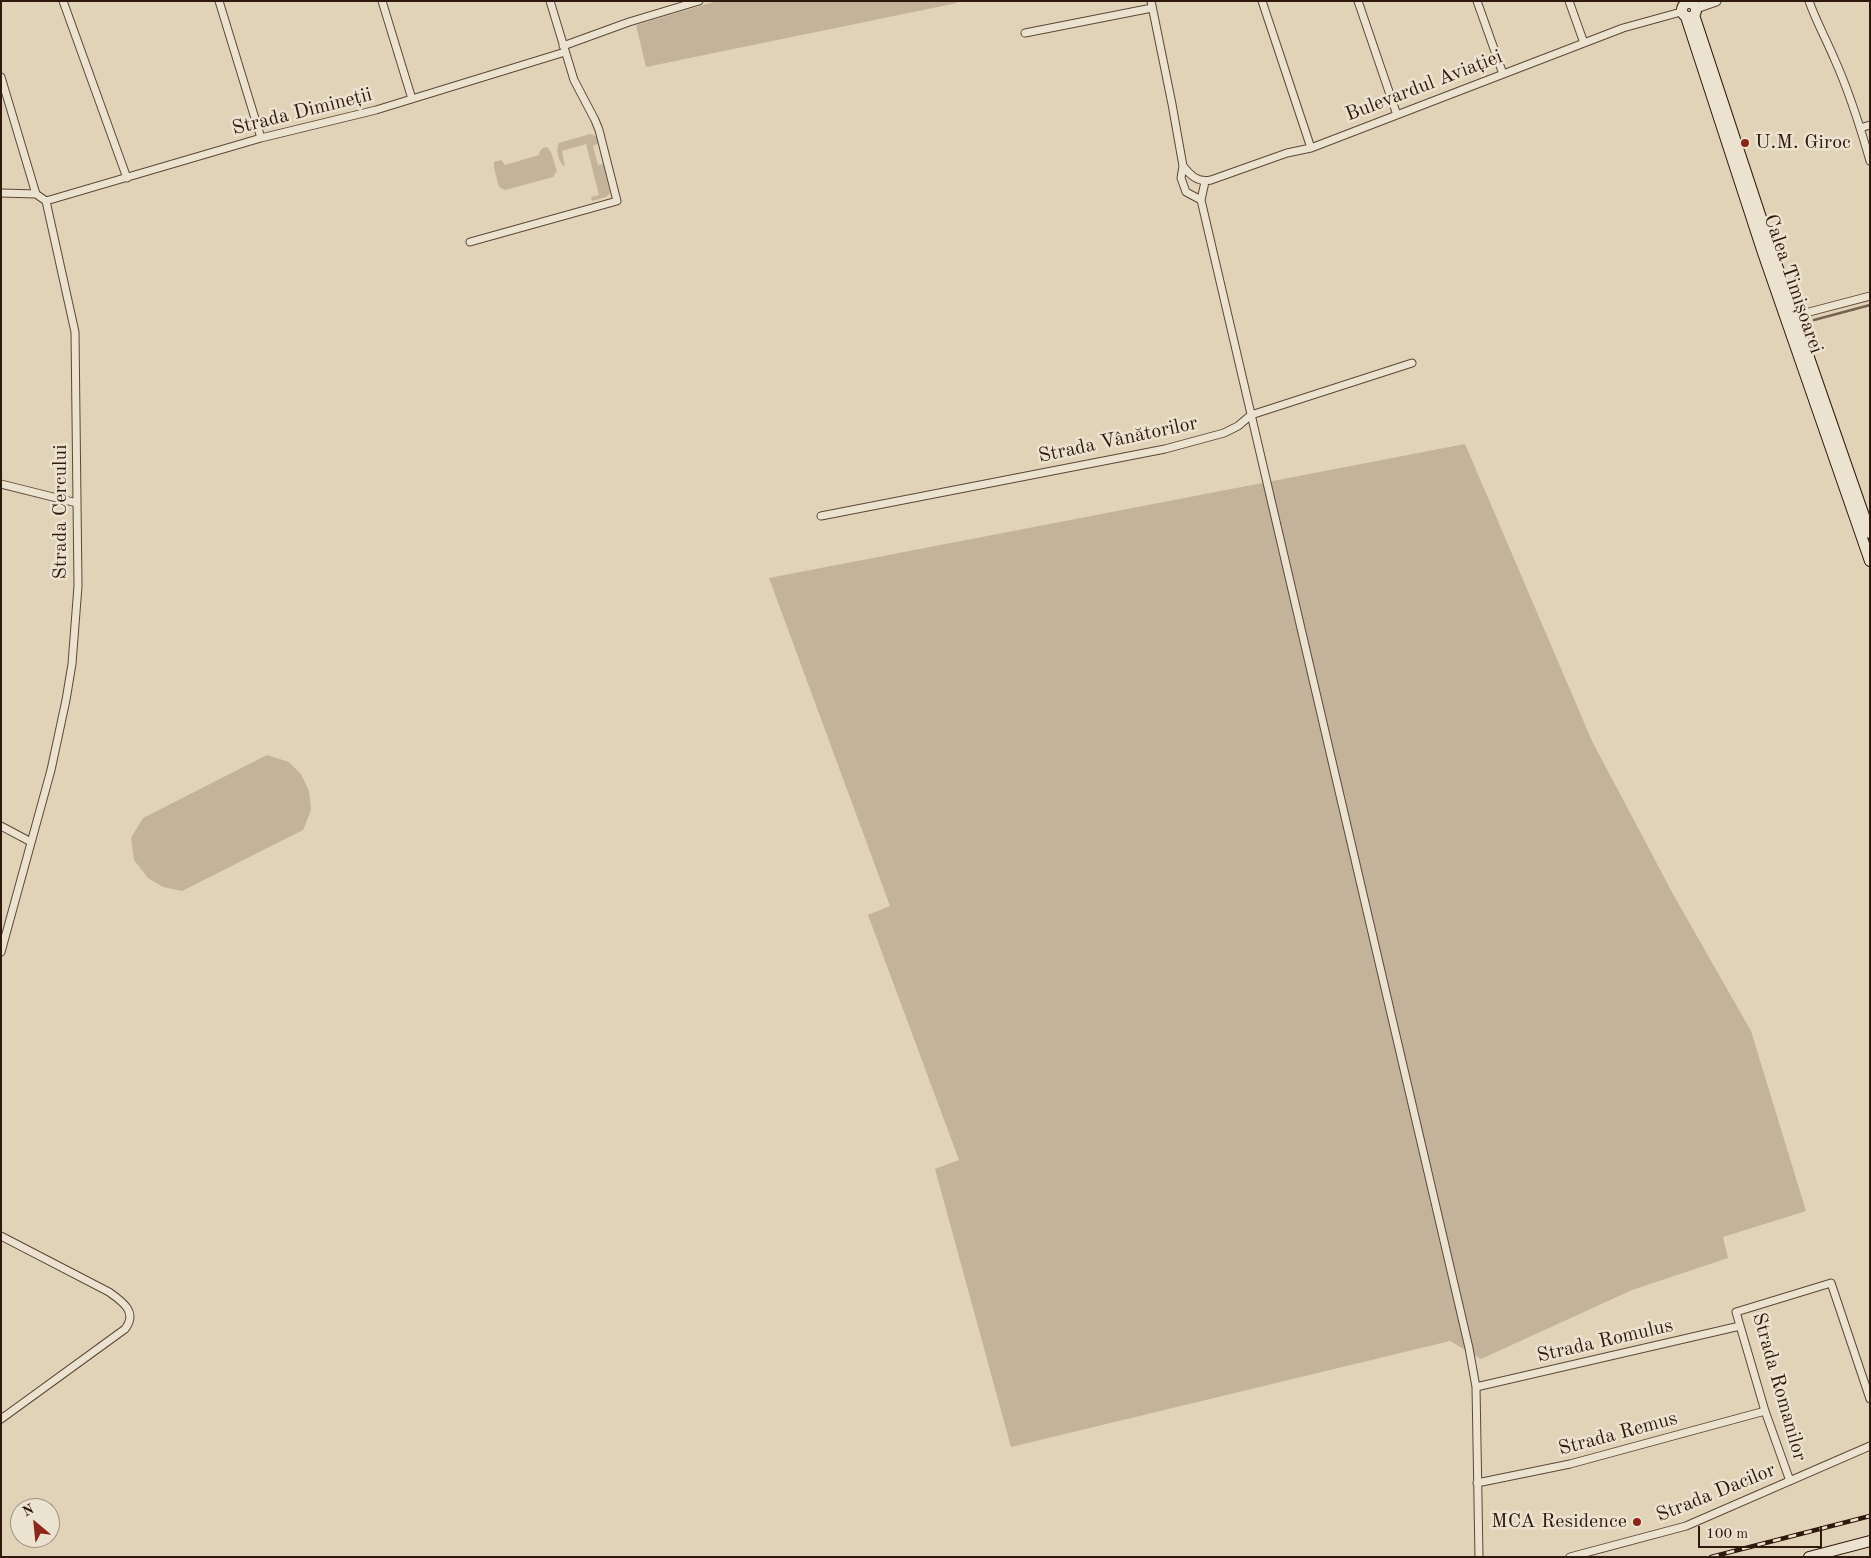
<!DOCTYPE html>
<meta charset="utf-8">
<style>
body{margin:0}
#map{position:relative;width:1871px;height:1558px;overflow:hidden;background:#e1d3b7;font-family:"Old Standard TT",serif}
canvas{display:block}
.frame{position:absolute;inset:0;border:2px solid #2f180c;pointer-events:none}
.north{position:absolute;left:10px;top:1498px;width:50px;height:50px;box-sizing:border-box;background:#ece2d0;border:1px solid #a09182;border-radius:50%;rotate:332deg;font-size:14px;font-weight:700;line-height:20px;text-align:center;color:#2f180c}
.north::after{content:'';display:block;margin:auto;width:18px;height:22px;background:#8f2418;clip-path:polygon(50% 0,100% 100%,50% 72%,0 100%)}
.scale{position:absolute;left:1698px;top:1526px;width:124px;height:22px;box-sizing:border-box;border:2px solid #2f180c;border-top:0;padding-left:6px;font-size:15px;line-height:18px;white-space:nowrap;color:#2f180c;-webkit-text-stroke:4px #ece2d0;paint-order:stroke}
</style>
<div id="map">
<canvas width="1871" height="1558"></canvas>
<div class="frame"></div>
<div class="north">N</div>
<div class="scale">100 m</div>
</div>
<script>
const context = document.querySelector('canvas').getContext('2d');
context.lineJoin = 'round';
function paint(path, color) {
  context.fillStyle = color;
  context.fill(path, 'evenodd');
}
function trace(path, color, width, dash) {
  context.strokeStyle = color;
  context.lineWidth = width;
  context.lineCap = dash ? 'butt' : 'round';
  context.setLineDash(dash || []);
  context.stroke(path);
}
function label(font, color, halo, rows, align = 'center') {
  context.font = font + ' "Old Standard TT",serif';
  context.lineWidth = 5;
  context.setLineDash([]);
  context.textBaseline = 'middle';
  context.strokeStyle = halo;
  context.fillStyle = color;
  for (const [text, x, y, turn = 0] of rows) {
    context.save();
    context.translate(x, y);
    context.rotate((+turn || 0) * Math.PI / 180);
    context.textAlign = isNaN(turn) ? turn : align;
    if (halo) context.strokeText(text, 0, 0);
    context.fillText(text, 0, 0);
    context.restore();
  }
}
paint(new Path2D(`
 M717,1H956L957,3L646,67L636,25Z
 M590,134L598,137L600,143L593,146L598,165L603,164L610,193L606,197L592,201L591,197L599,195L586,144L562,151L565,167C559,163 555,150 559,143Z
 M547,147L551,152L557,171L553,177L505,190L499,187L494,168V162L501,160L505,165L539,155C540,150 541,148 547,147Z
 M1465,444L1592,741L1674,896L1751,1031L1806,1211L1723,1237L1728,1258L1632,1290L1481,1359L1450,1341L1011,1447L935,1169L959,1160L868,915L890,906L769,578Z
 M267,755L289,762L301,774L309,791L311,810L303,830L182,891L163,887L148,878L134,860L131,838L143,818Z`), '#c3b39a');
trace(new Path2D(`
 M1814,320L1870,305`), '#756250', 2.5);
const minor = new Path2D(`
 M63,1L127,178
 M219,1L261,138
 M382,1L412,99
 M1151,1L1172,104L1183,166L1181,178L1186,192L1201,200
 M1262,1L1311,148
 M1358,1L1397,115
 M1477,1L1503,74
 M1569,1L1584,43
 M1809,1C1816,21 1826,39 1834,58C1849,91 1860,126 1870,161
 M1025,33L1152,8
 M563,46L629,22L699,1
 M1,77L36,194L46,201L75,332L78,586L72,664L66,700L51,770L1,952
 M1860,128L1870,125
 M1183,166C1190,175 1198,183 1211,180L1287,153L1311,148L1623,28L1681,12
 M1205,182L1201,200L1469,1348L1476,1387L1479,1557
 M1,193L36,194
 M46,201L261,138L376,110L565,52
 M470,242L617,201L599,130L595,120L574,80L550,1
 M1794,316L1870,296
 M1,484L77,503
 M821,516L1165,449L1224,433L1238,426L1251,415L1412,363
 M1,826L31,842
 M1,1236L109,1292C123,1302 138,1312 125,1329L1,1419
 M1476,1387L1740,1326
 M1790,1481L1765,1411L1736,1312L1831,1283L1870,1399
 M1477,1483L1570,1464L1765,1411
 M1570,1557L1686,1526L1870,1446`);
const tertiary = new Path2D(`
 M1696,8L1716,1`);
const secondary = new Path2D(`
 M1682 10a7 7 0 1 1 14 0a7 7 0 1 1-14 0Z
 M1694,15L1773,254L1870,533
 M1686,17L1763,253L1870,561
 M1809,1557L1870,1541`);
trace(minor, '#5c4737', 9);
trace(tertiary, '#5c4737', 11);
trace(secondary, '#2f180c', 12);
trace(minor, '#ece2d0', 7);
trace(tertiary, '#ece2d0', 9);
trace(secondary, '#ece2d0', 10);
const rail = new Path2D(`
 M1711,1557L1870,1516`);
trace(rail, '#2f180c', 4.5);
trace(rail, '#ece2d0', 2.5, [8]);
for (const [x, y, r, color] of [
 [1745,143,5,"#8f2418"],
 [1637,1522,5,"#8f2418"]
]) {
  const dot = new Path2D();
  dot.arc(x, y, r, 0, 2 * Math.PI);
  context.fillStyle = color;
  context.fill(dot);
  trace(dot, '#ece2d0', 2);
}
label('20px', '#2f180c', '#ece2d0', [
 ["Bulevardul Aviației",1424,86,-21],
 ["Strada Dimineții",302,112,-14],
 ["Calea Timișoarei",1793,284,71],
 ["Strada Vânătorilor",1118,440,-12],
 ["Strada Cercului",61,512,-90],
 ["Strada Romulus",1605,1341,-13],
 ["Strada Romanilor",1779,1387,74],
 ["Strada Remus",1618,1434,-15],
 ["Strada Dacilor",1716,1493,-22]
]);
label('20px', '#2f180c', '#ece2d0', [
 ["U.M. Giroc",1755,143],
 ["MCA Residence",1627,1522,"right"]
], 'left');
</script>
